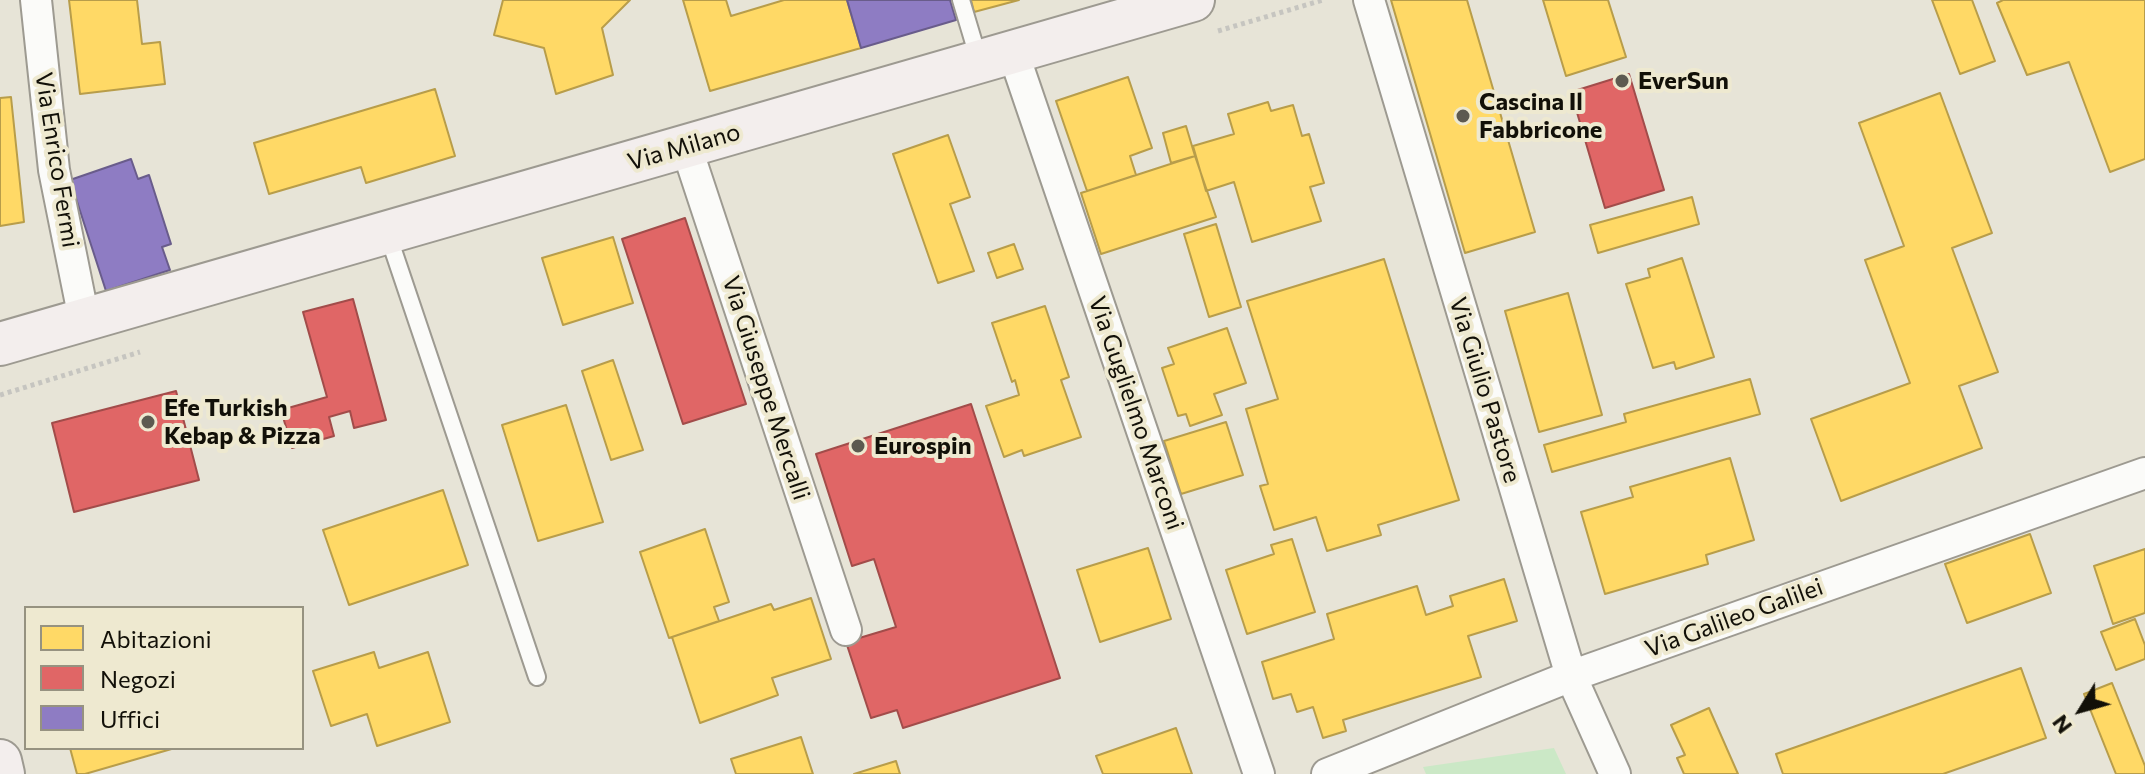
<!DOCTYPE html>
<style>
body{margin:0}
#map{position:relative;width:2145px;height:774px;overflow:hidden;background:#e7e4d7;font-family:Commissioner,sans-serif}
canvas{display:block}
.legend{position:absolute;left:24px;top:606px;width:280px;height:144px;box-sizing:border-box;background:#eee9d0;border:2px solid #969280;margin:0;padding:10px 14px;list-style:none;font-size:24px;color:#121008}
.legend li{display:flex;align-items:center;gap:16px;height:40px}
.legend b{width:40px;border:2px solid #969280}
.north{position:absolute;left:2041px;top:670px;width:80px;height:80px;-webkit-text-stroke:6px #eee9d0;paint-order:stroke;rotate:233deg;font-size:22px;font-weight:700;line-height:32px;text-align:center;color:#121008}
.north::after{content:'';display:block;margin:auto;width:28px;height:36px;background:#121008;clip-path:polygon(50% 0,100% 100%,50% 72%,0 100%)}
</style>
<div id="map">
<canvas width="2145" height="774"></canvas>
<ul class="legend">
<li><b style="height:22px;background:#ffd966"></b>Abitazioni</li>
<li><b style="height:22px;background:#e06666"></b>Negozi</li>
<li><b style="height:22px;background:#8e7cc3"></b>Uffici</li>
</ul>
<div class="north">N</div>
</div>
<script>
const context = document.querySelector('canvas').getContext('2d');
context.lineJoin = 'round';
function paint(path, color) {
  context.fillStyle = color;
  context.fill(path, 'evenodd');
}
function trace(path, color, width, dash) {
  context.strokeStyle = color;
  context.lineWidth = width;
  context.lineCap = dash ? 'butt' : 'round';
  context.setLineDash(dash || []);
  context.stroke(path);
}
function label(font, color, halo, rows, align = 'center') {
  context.font = font + ' Commissioner,sans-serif';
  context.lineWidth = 8;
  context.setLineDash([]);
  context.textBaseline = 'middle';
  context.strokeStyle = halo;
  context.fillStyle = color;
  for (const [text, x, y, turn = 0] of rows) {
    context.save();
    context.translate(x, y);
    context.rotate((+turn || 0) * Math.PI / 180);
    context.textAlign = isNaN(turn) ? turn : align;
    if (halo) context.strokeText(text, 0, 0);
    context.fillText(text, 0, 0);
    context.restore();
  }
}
paint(new Path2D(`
 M1554,748L1566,774H1426L1423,767Z`), '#cbe8c6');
const homes = new Path2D(`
 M69,0H137L142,44L160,42L165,84L80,94Z
 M503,0H630L602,28L613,75L556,94L544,48L494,35Z
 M683,0H726L731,16L784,0H847L861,48L710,91Z
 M971,0H1019L974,12Z
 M1391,0H1467L1535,232L1465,253Z
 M1543,0H1608L1626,57L1566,76Z
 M1932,0H1972L1995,61L1960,74Z
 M2003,0H2145V159L2110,172L2069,62L2027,75L1997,3Z
 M1128,77L1152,148L1130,156L1136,175L1087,191L1056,101Z
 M435,89L455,156L366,183L361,167L269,194L254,143Z
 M1940,93L1992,233L1952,248L1998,372L1959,386L1982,448L1841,501L1811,419L1910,383L1865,260L1904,246L1859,123Z
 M11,97L24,222L0,226V98Z
 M1268,102L1271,111L1293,105L1302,136L1309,134L1324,183L1310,187L1321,221L1252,242L1234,182L1206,191L1193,146L1234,134L1228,114Z
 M1186,126L1195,156L1171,163L1163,133Z
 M948,135L970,197L950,204L974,271L938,283L893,154Z
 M1195,156L1216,217L1101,254L1081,193Z
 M1692,197L1699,224L1598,253L1590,225Z
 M1216,224L1241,307L1209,317L1184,234Z
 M613,237L633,303L563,325L542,258Z
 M1014,244L1023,269L997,278L988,253Z
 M1682,258L1714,357L1676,369L1674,362L1653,368L1626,284L1650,277L1648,269Z
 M1384,259L1459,500L1378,525L1381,535L1327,551L1316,517L1274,530L1260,486L1268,484L1246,409L1278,399L1247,301Z
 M1568,293L1602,415L1539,432L1505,311Z
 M1045,306L1069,377L1061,380L1081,437L1024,456L1022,450L1004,457L986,406L1019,395L1015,380L1012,382L992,323Z
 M1227,328L1246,383L1214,394L1222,415L1190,426L1186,414L1178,416L1162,368L1174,364L1168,348Z
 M613,360L643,450L611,460L582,371Z
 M1750,379L1760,414L1552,472L1544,445L1626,422L1624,414Z
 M566,405L603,522L538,541L502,425Z
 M1226,422L1243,475L1181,494L1164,441Z
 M1730,458L1754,540L1706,555L1708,564L1605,594L1581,512L1633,497L1630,487Z
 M443,490L468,565L349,605L323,530Z
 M705,529L729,602L714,607L719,621L669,638L640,552Z
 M2030,534L2051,593L1967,623L1945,564Z
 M1292,539L1315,612L1247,634L1226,570L1274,554L1271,545Z
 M1148,548L1171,619L1100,642L1077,570Z
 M2145,549V613L2113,624L2094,566Z
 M1504,579L1517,621L1468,636L1481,677L1343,720L1346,731L1323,738L1313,707L1297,712L1291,694L1273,699L1262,662L1334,639L1327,614L1417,586L1426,615L1453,606L1450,596Z
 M811,598L831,659L772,678L778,695L700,723L672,637L771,604L774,610Z
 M2135,619L2145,645V659L2116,670L2101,632Z
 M374,652L379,668L428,652L450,722L377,746L367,714L331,726L313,671Z
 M2021,668L2046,738L1943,774H1783L1776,754Z
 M2112,683L2145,766V774H2116L2084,694Z
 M1709,708L1738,774H1684L1677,758L1685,755L1671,725Z
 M1176,728L1192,774H1103L1096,756Z
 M801,737L813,774H736L731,759Z
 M70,748H175L85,774H77Z
 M896,761L900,774H854Z`);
paint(homes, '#ffd966');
trace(homes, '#b89d4a', 2);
const shops = new Path2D(`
 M1629,74L1664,190L1605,208L1571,92Z
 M685,218L746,404L683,424L622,239Z
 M353,299L386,420L354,428L350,411L329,417L334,436L292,448L281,410L327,397L303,312Z
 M176,391L199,480L74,512L52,423Z
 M971,404L1060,678L903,728L897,710L871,718L846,642L896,627L874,559L852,566L816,454Z`);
paint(shops, '#e06666');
trace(shops, '#a24c4a', 2);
const offices = new Path2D(`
 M847,0H950L956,20L861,48Z
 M131,159L138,179L149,175L171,244L162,247L170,270L106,291L70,180Z`);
paint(offices, '#8e7cc3');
trace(offices, '#695c8b', 2);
const lane = new Path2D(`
 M961,0L979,60
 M388,235L537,677`);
const street = new Path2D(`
 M36,0L54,170L84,319
 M1369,0L1571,676L1615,774
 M1013,52L1259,774
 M686,146L846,630
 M1327,774L1571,676L2145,473`);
const secondary = new Path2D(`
 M0,344L1193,0
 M0,761L3,774`);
trace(lane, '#9d9a91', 20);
trace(street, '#9d9a91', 34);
trace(secondary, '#9d9a91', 46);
trace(new Path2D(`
 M1218,31L1323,0
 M0,395L140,352`), '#c6c5c0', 5, [4, 4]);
trace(lane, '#fbfbf9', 16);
trace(street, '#fbfbf9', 30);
trace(secondary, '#f3eeed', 42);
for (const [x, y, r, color] of [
 [1622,81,8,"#5d5a50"],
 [1463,116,8,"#5d5a50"],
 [148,422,8,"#5d5a50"],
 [858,446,8,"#5d5a50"]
]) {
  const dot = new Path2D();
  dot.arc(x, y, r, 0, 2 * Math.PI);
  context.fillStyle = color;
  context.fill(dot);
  trace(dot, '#eee9d0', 3);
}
label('bold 24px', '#121008', '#eee9d0', [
 ["EverSun",1638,81],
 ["Cascina Il",1479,102],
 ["Fabbricone",1479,130],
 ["Efe Turkish",164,408],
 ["Kebap & Pizza",164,436],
 ["Eurospin",874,446]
], 'left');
label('24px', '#121008', '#eee9d0', [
 ["Via Milano",684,147,-16],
 ["Via Enrico Fermi",57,160,81],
 ["Via Giuseppe Mercalli",766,388,72],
 ["Via Giulio Pastore",1485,390,73],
 ["Via Guglielmo Marconi",1136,413,71],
 ["Via Galileo Galilei",1734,618,-20]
]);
</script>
